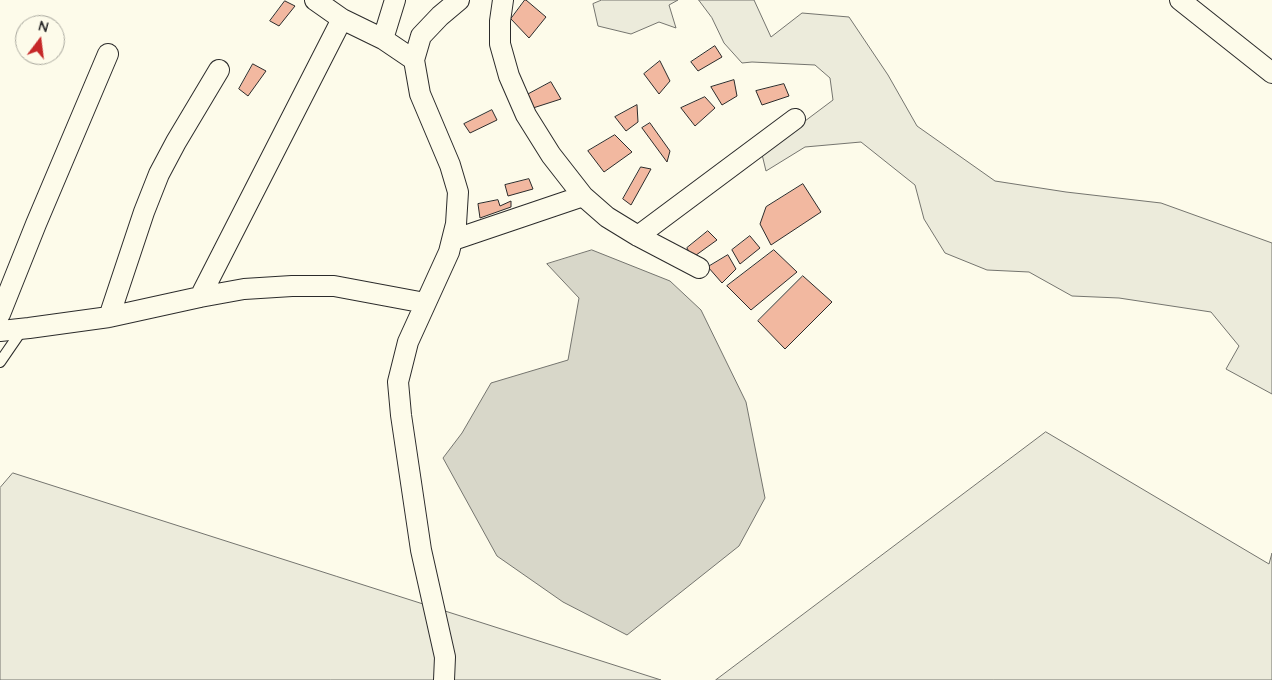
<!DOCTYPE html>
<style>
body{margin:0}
#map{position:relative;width:1272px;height:680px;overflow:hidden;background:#fdfbea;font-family:Quicksand,sans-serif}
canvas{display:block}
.north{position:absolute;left:15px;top:15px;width:50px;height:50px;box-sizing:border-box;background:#fdfbea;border:1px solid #a9a89e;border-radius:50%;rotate:15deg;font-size:14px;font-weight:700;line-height:20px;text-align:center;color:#2b2b2b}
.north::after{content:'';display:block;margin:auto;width:18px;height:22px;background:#c62828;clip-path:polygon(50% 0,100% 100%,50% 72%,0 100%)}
</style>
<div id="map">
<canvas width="1272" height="680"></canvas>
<div class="north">N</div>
</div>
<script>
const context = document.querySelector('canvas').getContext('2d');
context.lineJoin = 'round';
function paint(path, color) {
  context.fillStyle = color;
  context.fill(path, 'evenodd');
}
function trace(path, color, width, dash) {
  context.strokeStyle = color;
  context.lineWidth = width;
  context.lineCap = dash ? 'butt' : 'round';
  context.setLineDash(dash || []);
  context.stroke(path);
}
const green = new Path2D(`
 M602,0H678L669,5L676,28L659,22L631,34L598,26L593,4Z
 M699,0H754L771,37L802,13L849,17L888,75L917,126L995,181L1066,192L1161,203L1272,243V394L1226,369L1239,346L1211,312L1119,298L1072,296L1029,272L987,270L945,253L924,219L915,185L861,142L805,147L766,171L760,146L801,124L833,100L830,78L815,65L752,62L742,63L724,43L712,18Z
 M1046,432L1269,564L1272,553V680H716Z
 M13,473L661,680H0V488Z`);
paint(green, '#ecebdb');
trace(green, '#74746e', 1);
const water = new Path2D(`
 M592,250L670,281L701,310L746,402L765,498L739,546L627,635L563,602L497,556L443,458L462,433L491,383L568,360L579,298L547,264Z`);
paint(water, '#d8d7c9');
trace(water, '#74746e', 1);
const building = new Path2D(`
 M525,0H526L546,17L529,38L511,19Z
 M285,1L295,6L279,26L270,21Z
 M715,46L722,57L698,71L691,62Z
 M660,61L670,81L659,94L644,74Z
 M253,64L266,71L248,96L239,89Z
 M734,80L737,96L722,105L711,87Z
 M551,82L561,99L533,108L525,96Z
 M784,84L789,96L762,105L756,91Z
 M705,97L715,108L695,126L681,108Z
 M637,105L638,122L626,131L615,117Z
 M492,110L497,120L470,133L464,124Z
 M650,123L670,151L667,162L642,128Z
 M615,135L632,152L604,172L588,151Z
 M641,167L651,169L631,205L623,199Z
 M529,179L533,189L508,196L505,185Z
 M803,184L821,212L771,245L760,224L766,207Z
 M498,200L500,206L511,201V207L480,218L478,204Z
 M708,231L717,240L692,258L687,248Z
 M750,236L760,248L740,264L732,250Z
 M774,250L797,272L751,310L727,286Z
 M728,255L736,269L722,283L708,267Z
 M803,276L832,302L785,349L758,321Z`);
paint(building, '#f2b8a0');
trace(building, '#2b2b2b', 1);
const lane = new Path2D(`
 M0,362L22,330`);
const street = new Path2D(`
 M315,0L342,19L383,39L414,60
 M503,0L500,21V44L509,76L526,115L551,155L583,196L607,217L638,236L699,268
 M1180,0L1272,73
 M383,39L395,0
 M638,236L795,119
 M453,240L583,196
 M200,297L342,19
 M0,314L36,224L108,54
 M109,317L144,212L159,174L176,142L219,70
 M0,331L29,328L109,317L200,297L244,289L292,286H334L425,303
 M444,680L445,657L421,550L401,415L398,382L408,342L449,252L456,224L458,192L450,165L420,94L414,60L421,36L440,16L459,0`);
trace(lane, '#2b2b2b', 12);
trace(street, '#2b2b2b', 22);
trace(lane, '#fdfbea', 10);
trace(street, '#fdfbea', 20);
</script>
